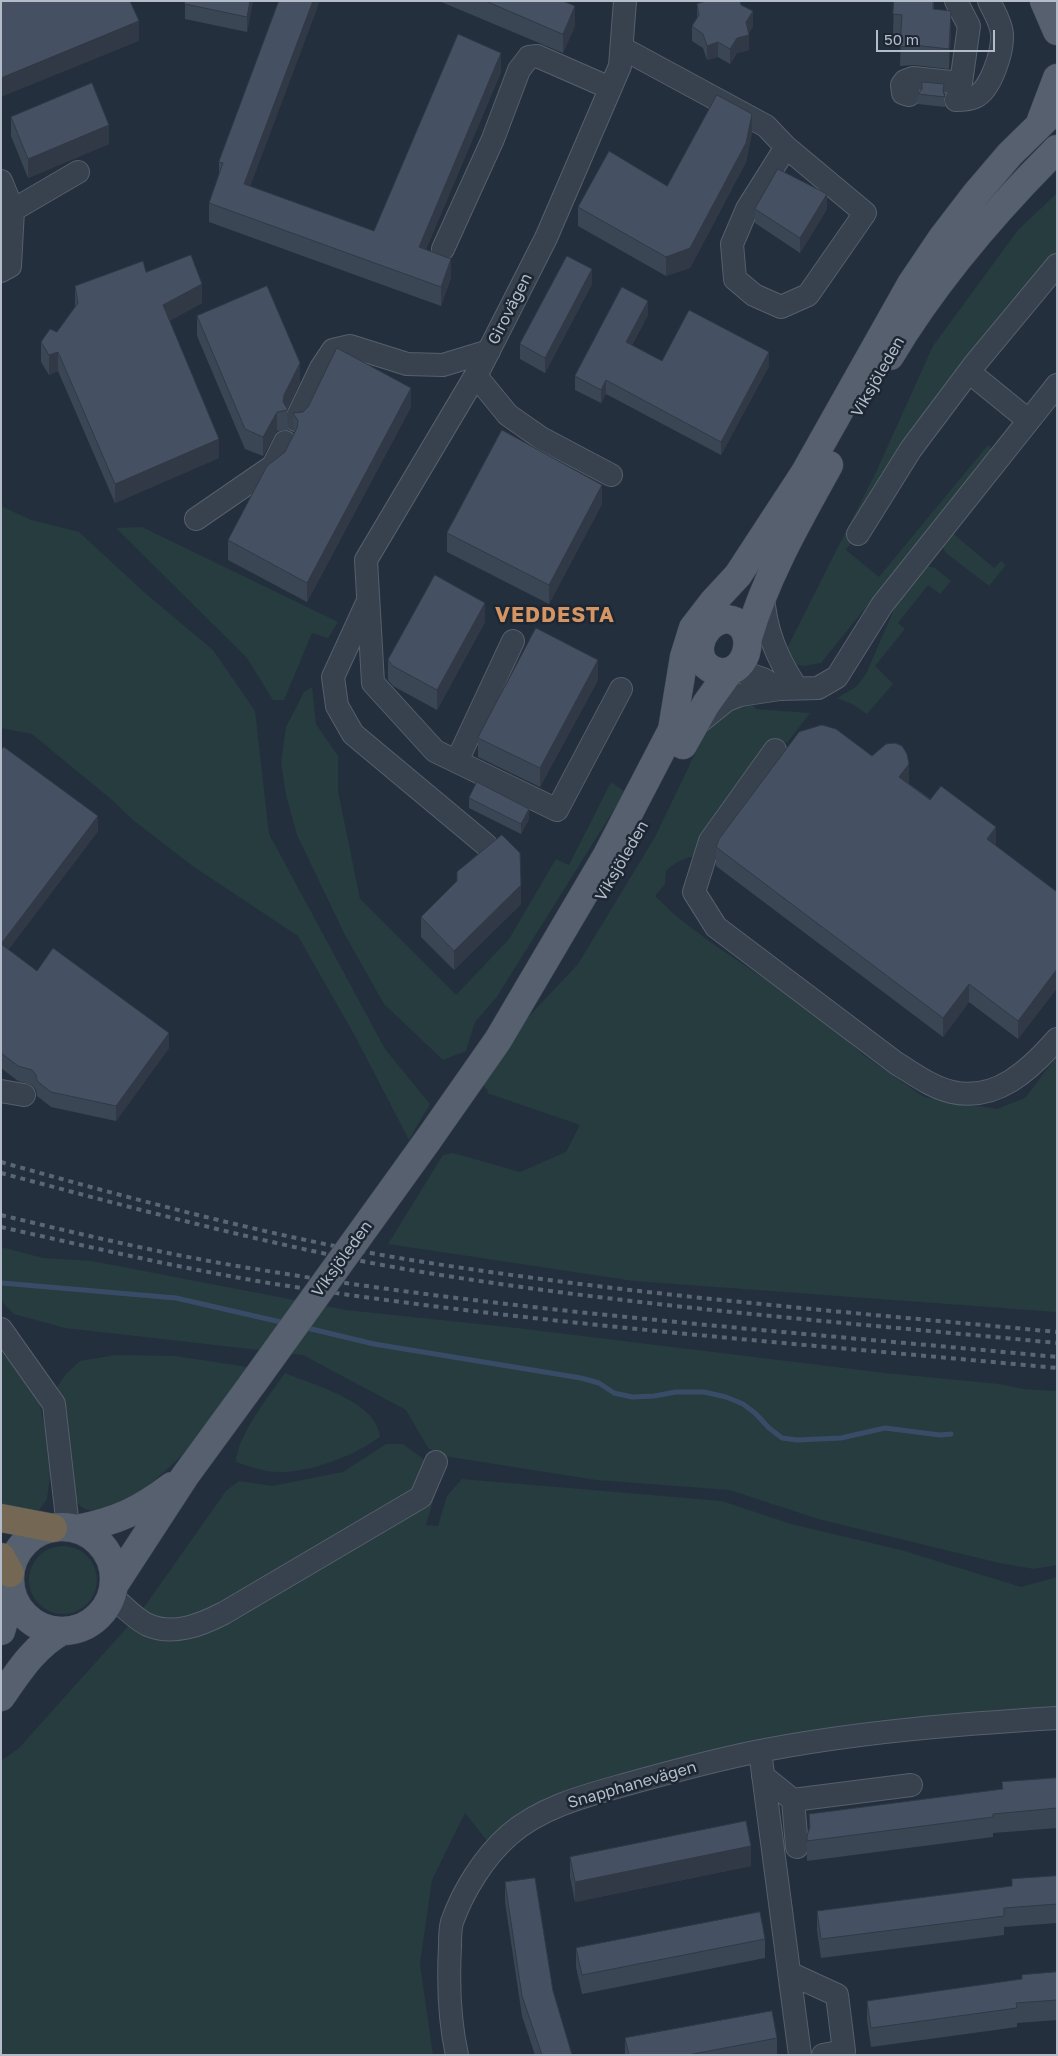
<!DOCTYPE html>
<meta charset="utf-8">
<style>
body{margin:0}
#map{position:relative;width:1058px;height:2056px;overflow:hidden;background:#242f3e;font-family:"Golos Text",sans-serif}
canvas{display:block}
.frame{position:absolute;inset:0;border:2px solid #b4bcc9;pointer-events:none}
.scale{position:absolute;left:876px;top:30px;width:119px;height:22px;box-sizing:border-box;border:2px solid #b4bcc9;border-top:0;padding-left:6px;font-size:15px;line-height:18px;white-space:nowrap;color:#b4bcc9;-webkit-text-stroke:4px #1d2633;paint-order:stroke}
</style>
<div id="map">
<canvas width="1058" height="2056"></canvas>
<div class="frame"></div>
<div class="scale">50 m</div>
</div>
<script>
const context = document.querySelector('canvas').getContext('2d');
context.lineJoin = 'round';
function paint(path, color) {
  context.fillStyle = color;
  context.fill(path, 'evenodd');
}
function trace(path, color, width, dash) {
  context.strokeStyle = color;
  context.lineWidth = width;
  context.lineCap = dash ? 'butt' : 'round';
  context.setLineDash(dash || []);
  context.stroke(path);
}
function label(font, color, halo, rows, align = 'center') {
  context.font = font + ' "Golos Text",sans-serif';
  context.lineWidth = 5;
  context.setLineDash([]);
  context.textBaseline = 'middle';
  context.strokeStyle = halo;
  context.fillStyle = color;
  for (const [text, x, y, turn = 0] of rows) {
    context.save();
    context.translate(x, y);
    context.rotate((+turn || 0) * Math.PI / 180);
    context.textAlign = isNaN(turn) ? turn : align;
    if (halo) context.strokeText(text, 0, 0);
    context.fillText(text, 0, 0);
    context.restore();
  }
}
paint(new Path2D(`
 M1057,193V253L972,355L846,550L879,577L988,445L993,450L821,663L804,666L794,664L785,652L876,472L933,346L1018,230Z
 M1,506L31,520L79,532L145,593L213,650L255,711L269,834L385,1049L430,1104L409,1140L355,1036L298,936L194,867L133,820L112,800L32,734L1,728Z
 M142,527L338,622L328,638L312,633L284,700H273L247,658L116,528Z
 M950,531L994,568L1001,561L1006,565L989,586L946,553L942,546Z
 M927,566L935,568L951,581L940,594L928,585L898,623L905,629L875,666L893,684L867,714L852,704L837,698L856,687L866,674L907,579Z
 M312,687L316,724L338,756V791L360,899L456,995L509,939L556,859L569,865L611,782L625,792L496,998L475,1022L466,1051L443,1060L384,1004L344,933L297,835L286,795L281,763L286,727L304,692Z
 M748,698L756,709L810,713L787,743L772,738L703,838L699,855C685,858 676,861 666,871L665,884L655,896L676,916L713,944L822,1017L862,1054L924,1097L997,1109L1025,1098L1057,1056V1312L634,1281L388,1244L443,1155L453,1153L520,1172L566,1152L580,1125L487,1093L488,1091L478,1080L520,1026L578,964L655,837L712,718Z
 M1,1247L43,1258L92,1261L346,1310L517,1328L885,1373L999,1384L1023,1389L1057,1391V1565L1034,1569L999,1563L818,1519L730,1490L596,1480L444,1456L428,1448L406,1410L303,1355L65,1328L14,1314L1,1301Z
 M1,1351L37,1392L52,1461L47,1499L39,1510L1,1505Z
 M116,1355L175,1356L248,1367C236,1385 224,1406 210,1424C189,1450 122,1522 85,1509C79,1506 76,1501 72,1495L64,1407L57,1387L66,1374L80,1361Z
 M285,1373C313,1385 377,1401 380,1437C352,1457 302,1477 266,1471C256,1469 246,1465 236,1462C236,1438 270,1394 285,1373Z
 M386,1444H403L422,1458L435,1471L439,1481L426,1525L438,1526L447,1496L462,1479L722,1501L791,1524L901,1550L1021,1587L1057,1577V1710L760,1744L488,1842L465,1813L432,1880L420,1964L433,2055H1V1761L19,1748L140,1613L226,1491L239,1481L272,1486L343,1472Z
 M29 1580a34 34 0 1 1 68 0a34 34 0 1 1-68 0Z`), '#263c3f');
trace(new Path2D(`
 M2,1283L176,1298L285,1323
 M303,1327L374,1344L581,1378L599,1383L614,1393L632,1397L654,1396L676,1392H704L726,1397L743,1404L755,1413L769,1428L782,1438L797,1440L841,1438L885,1428L940,1435L951,1434`), '#394c67', 5);
const minor = new Path2D(`
 M622,48L766,126L786,147L865,213L808,295L781,307L754,295L735,279L732,244L747,209L786,147
 M909,95L903,93L902,85L905,81L913,78L961,83L969,26L956,1
 M956,100C962,100 969,100 975,97C991,90 1003,51 1002,34C1001,22 994,12 989,1
 M1,181L13,210L10,266L1,271
 M13,210L78,172
 M443,249L493,139L519,70L529,57L537,56L610,88
 M969,372L1028,420
 M476,376L508,415L541,438L611,475
 M296,420L321,368L333,350L350,346L407,364L443,365L489,351
 M196,519L273,466L285,442
 M858,534L911,449L974,365L1057,265
 M763,594C765,630 777,658 796,687
 M366,605L333,677L337,706L353,734L486,845
 M734,669L763,679L780,689
 M621,689L557,810L435,751L373,683L366,560L480,368L546,238L620,66L625,1
 M701,721L727,700L740,695L780,689L818,688L837,677L882,605L1057,385
 M775,750L710,841L694,892L716,927L896,1063C914,1074 931,1087 952,1092C996,1102 1030,1070 1057,1039
 M457,761L513,641
 M1,1091L24,1095
 M1,1329L54,1404L68,1527
 M111,1595C122,1605 135,1619 148,1625C173,1636 201,1625 224,1613L421,1497L436,1462
 M760,1751L800,2055
 M763,1776L793,1800L911,1785
 M793,1800L797,1847
 M789,1973L837,1995L844,2051L823,2055
 M457,2055C449,2019 448,1983 450,1946C450,1939 450,1929 452,1922C463,1891 484,1857 509,1835C545,1804 593,1794 638,1781C678,1770 719,1759 760,1751C857,1732 958,1724 1057,1718`);
const major = new Path2D(`
 M1044,1L1057,31
 M1040,123L1057,78
 M890,356C936,279 994,212 1057,149
 M726,619C760,622 750,676 720,672C689,667 696,624 726,619Z
 M748,638C766,576 798,521 829,465
 M672,730L684,657L693,628L713,602L738,575L804,474L911,284L942,238L975,195L1010,154L1057,108
 M683,745L706,704L729,672
 M428,1140L498,1040L607,855L672,730L683,715
 M10 1579a52 52 0 1 1 104 0a52 52 0 1 1-104 0Z
 M77,1529C117,1521 139,1511 172,1486
 M114,1585L185,1476L253,1383
 M1,1631L12,1594
 M1,1697C19,1671 35,1646 62,1631`);
const highway = new Path2D(`
 M1,1518L53,1528
 M1,1557L10,1573`);
trace(minor, '#565f6c', 24);
trace(major, '#414a57', 29);
trace(highway, '#434c59', 29);
trace(minor, '#38414e', 22);
trace(major, '#56606e', 28);
trace(highway, '#746855', 28);
trace(new Path2D(`
 M1,1162C132,1199 265,1235 399,1258C617,1294 837,1311 1057,1332
 M1,1173C137,1209 272,1246 410,1270C624,1306 841,1322 1057,1343
 M1,1215C91,1237 182,1258 274,1272C533,1314 796,1332 1057,1357
 M1,1227C90,1247 179,1268 269,1283C530,1324 794,1343 1057,1368`), '#5a6575', 4, [5, 5]);
const majorBridge = new Path2D(`
 M253,1383L428,1140`);
trace(majorBridge, '#414a57', 29, []);
trace(majorBridge, '#56606e', 28);
paint(new Path2D(`
 M253,1L247,32L185,19V4Z
 M279,1L250,186L374,231L501,72L426,249L451,278L441,306L209,222V203L219,176V162Z
 M439,1H563L575,26L563,53Z
 M894,1H934V9L951,30L949,69L914,65L900,66L901,34H893Z
 M697,4L741,5L753,26L749,33V50L737,53L730,64L718,57L707,60L703,48L692,41V26L697,19Z
 M918,94L944,95L945,107L918,104Z
 M11,117L109,144L28,178L11,136Z
 M752,133L746,162L690,268L666,276L578,226V207L667,186Z
 M755,209H827L800,253L755,223Z
 M146,272L202,303L169,321L219,458L115,503L58,371L49,375L41,362V342L57,332L75,307V286Z
 M592,284L545,373L520,359V344Z
 M648,315L632,345L662,361L769,366L721,455L606,394L601,403L575,390V376Z
 M197,316L300,382L287,409L288,430L277,431L263,456L245,449L197,336Z
 M411,407L307,602L228,560V540L285,452L294,434L293,413Z
 M602,504L549,604L447,552V533Z
 M485,622L437,710L393,686L388,680V660Z
 M598,680L540,787L478,757V738Z
 M1,750L98,831L8,950L37,971L169,1048L116,1121L51,1107L37,1096L36,1090L32,1085L18,1081L1,1068Z
 M908,783L996,846L1057,892V988L1018,1039L969,1002L943,1037L716,866V847L909,783Z
 M469,798L529,819L521,834L469,808Z
 M521,904L454,970L421,937V917Z
 M1057,1778V1828L993,1833V1837L807,1861V1836L809,1829V1814L1002,1789V1782Z
 M570,1857L751,1866L575,1902L570,1877Z
 M1057,1876V1923L1004,1927V1935L821,1958L817,1930V1911L1012,1886V1879Z
 M505,1882L553,1991L572,2055H535L522,2016L505,1902Z
 M765,1939V1958L582,1994L576,1967V1948Z
 M1057,1972V2020L1017,2023V2027L871,2047L867,2020V2001L1022,1980Z
 M625,2038H777V2055H625Z`), '#3b4654');
paint(new Path2D(`
 M250,1H253L247,32V17Z
 M313,1H320L244,203V184Z
 M575,6V26L563,53V34Z
 M753,11V26L747,36L749,35V50L737,53L730,64V49Z
 M951,11V30L949,69V49Z
 M139,21V41L1,97V78Z
 M718,42V57L707,60V46Z
 M501,53V72L419,266V247Z
 M752,114V133L746,162L690,268L666,276V257Z
 M109,125V144L28,178V159Z
 M827,194V209L800,253V238Z
 M451,259V278L441,306V287Z
 M592,269V284L545,373V358Z
 M202,284V303L163,325V305Z
 M648,301V315L626,355V342Z
 M58,352V371L49,375V355Z
 M769,352V366L721,455V442Z
 M300,363V382L286,410L283,402L284,395Z
 M606,380V394L601,403V390Z
 M411,388V407L307,602V583Z
 M277,412V431L263,456V437Z
 M219,439V458L115,503V484Z
 M602,485V504L549,604V585Z
 M485,603V622L437,710V690Z
 M598,660V680L540,787V768Z
 M909,764V783L899,796V777Z
 M529,809V819L521,834V824Z
 M98,816V831L1,959V944Z
 M996,827V846L987,839Z
 M521,885V904L454,970V951Z
 M1057,969V988L1018,1039V1021Z
 M969,984V1002L943,1037V1018Z
 M169,1033V1048L116,1121V1106Z
 M751,1846V1866L575,1902V1882Z`), '#303945');
const building = new Path2D(`
 M1,1H130L139,21L1,78Z
 M185,1H250L247,17L185,4Z
 M279,1H313L244,184L374,231L458,34L501,53L419,247L451,259L441,287L209,203L223,163L219,162Z
 M486,1H563L575,6L563,34Z
 M706,1H740L741,5L753,11L746,22L749,35L737,38L730,49L718,42L707,46L703,34L692,26L699,15L697,4Z
 M894,1H933V9L951,11L949,49L914,45L900,47L902,15L893,14Z
 M922,82L944,84L943,91L945,97L918,94L922,89Z
 M92,83L109,125L28,159L11,117Z
 M717,95L752,114L746,143L690,248L666,257L578,207L609,151L667,186Z
 M778,169L827,194L800,238L755,209Z
 M191,255L202,284L163,305L219,439L115,484L58,352L49,355L41,342L50,329L57,332L78,303L75,286L143,261L146,272Z
 M567,256L592,269L545,358L520,344Z
 M267,286L300,363L284,395L283,402L288,410L277,412L263,437L245,429L197,316Z
 M622,287L648,301L626,342L662,361L689,310L769,352L721,442L606,380L601,390L575,376Z
 M337,348L411,388L307,583L228,540L267,466L285,452L297,428L298,421L293,413L303,412L308,407Z
 M502,430L602,485L549,585L447,533Z
 M435,575L485,603L437,690L393,666L388,660Z
 M536,628L598,660L540,768L478,738Z
 M822,725L836,729L872,756L886,744L895,743L902,746L907,754L909,764L899,777L930,800L941,786L996,827L987,839L1057,892V969L1018,1021L969,984L943,1018L716,847L719,839L799,732Z
 M4,747L98,816L1,944V750Z
 M477,782L529,809L521,824L469,798Z
 M502,835L520,853L521,885L454,951L421,917L457,881V872Z
 M1,944L37,971L53,948L169,1033L116,1106L51,1092L37,1081L36,1075L32,1070L18,1066L1,1053Z
 M1057,1778V1808L993,1814V1817L807,1841V1836L810,1827L809,1814L1003,1789L1002,1782Z
 M746,1821L751,1846L575,1882L570,1857Z
 M1057,1876V1904L1004,1908V1916L821,1939L817,1911L1012,1886V1879Z
 M535,1878L553,1991L572,2055H542L522,1996L505,1882Z
 M760,1912L765,1939L582,1975L576,1948Z
 M1057,1972V2000L1016,2003L1017,2008L871,2028L867,2001L1022,1979V1975Z
 M772,2011L777,2038L688,2055H629L625,2038Z`);
paint(building, '#455162');
trace(building, '#303945', 1);
label('16px', '#b4bcc9', '#1d2633', [
 ["Girovägen",510,309,-63],
 ["Viksjöleden",878,377,-60],
 ["Viksjöleden",622,861,-60],
 ["Viksjöleden",342,1259,-54],
 ["Snapphanevägen",632,1785,-16]
]);
context.letterSpacing = '1px';
label('bold 21px', '#d59563', '#1d2633', [
 ["VEDDESTA",555,615]
]);
context.letterSpacing = '0px';
</script>
